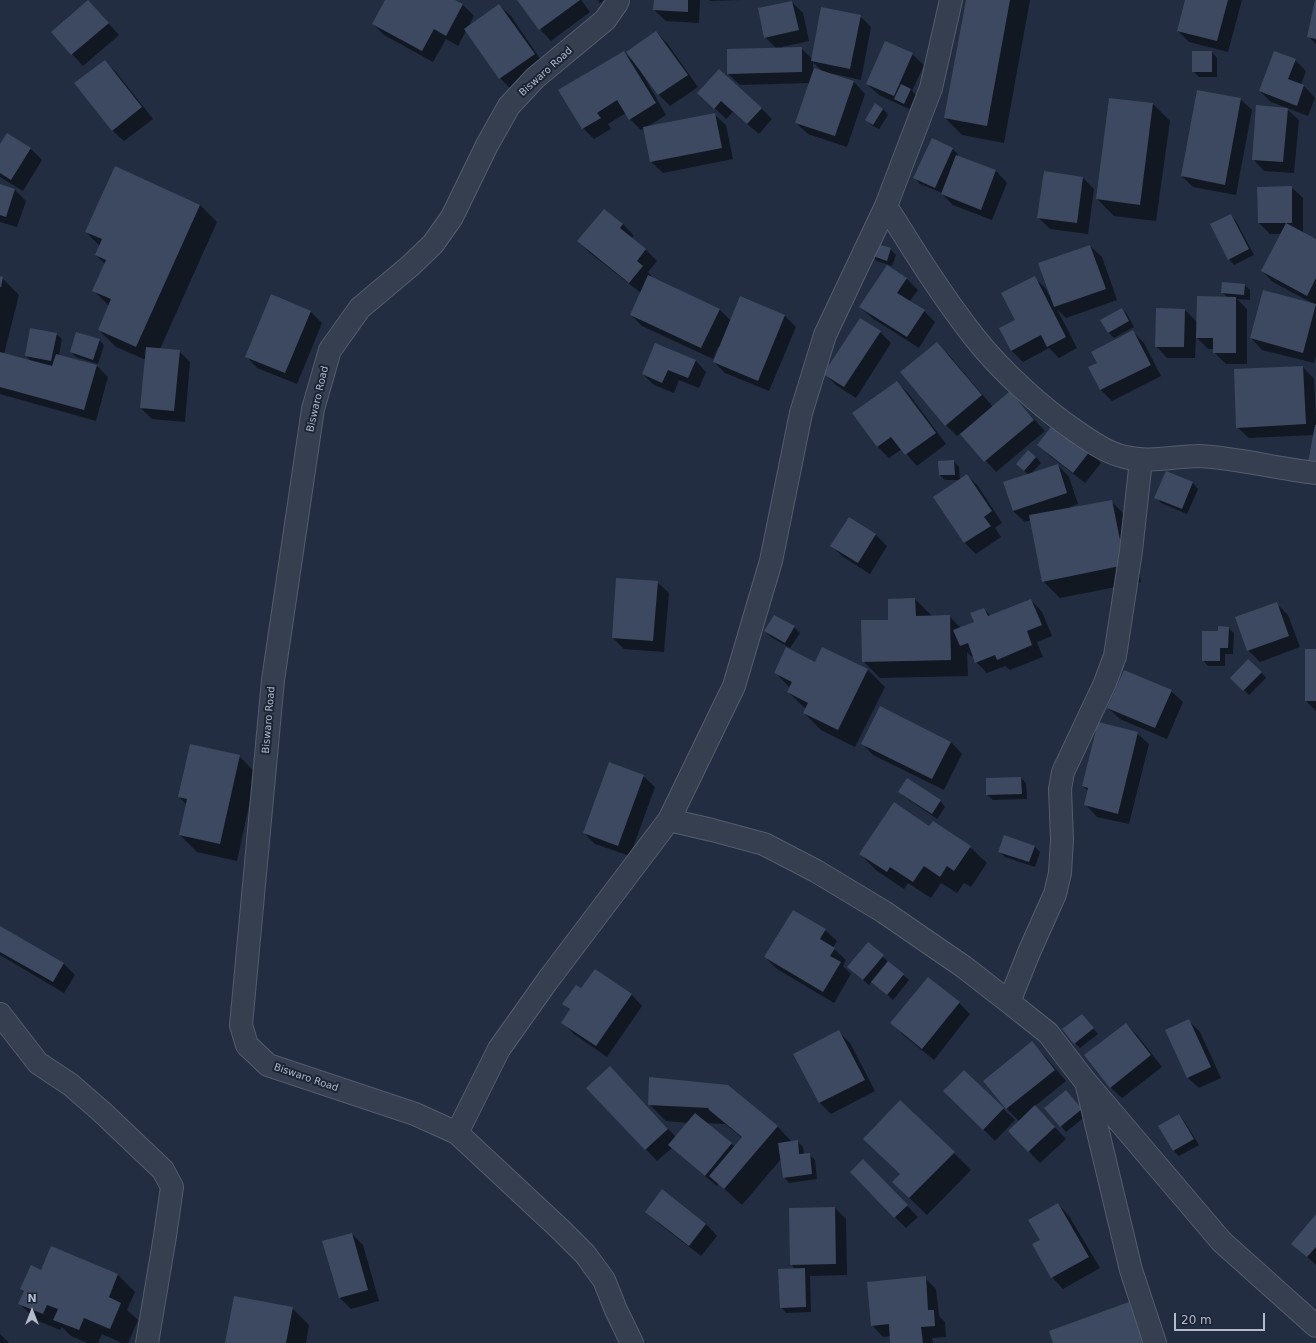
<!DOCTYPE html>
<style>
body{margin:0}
#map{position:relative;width:1316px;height:1343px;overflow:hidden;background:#222d41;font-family:"DejaVu Sans",sans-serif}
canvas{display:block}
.north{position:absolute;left:12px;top:1291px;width:40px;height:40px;-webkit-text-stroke:3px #1b2435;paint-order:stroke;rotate:0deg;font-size:11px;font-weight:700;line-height:16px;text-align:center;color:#b2bacb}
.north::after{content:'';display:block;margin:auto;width:14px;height:18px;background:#b2bacb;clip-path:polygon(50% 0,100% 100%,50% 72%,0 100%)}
.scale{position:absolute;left:1174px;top:1313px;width:91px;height:18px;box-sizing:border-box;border:2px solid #b2bacb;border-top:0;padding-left:5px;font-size:12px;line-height:14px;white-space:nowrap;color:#b2bacb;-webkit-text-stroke:3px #1b2435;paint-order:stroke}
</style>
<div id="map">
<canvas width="1316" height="1343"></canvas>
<div class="north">N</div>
<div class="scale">20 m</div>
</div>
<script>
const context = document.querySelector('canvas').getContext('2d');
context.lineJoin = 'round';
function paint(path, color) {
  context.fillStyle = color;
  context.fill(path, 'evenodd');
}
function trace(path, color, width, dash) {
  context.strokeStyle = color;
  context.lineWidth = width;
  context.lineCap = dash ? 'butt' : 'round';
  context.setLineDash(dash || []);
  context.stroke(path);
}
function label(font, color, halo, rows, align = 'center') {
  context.font = font + ' "DejaVu Sans",sans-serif';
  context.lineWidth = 4;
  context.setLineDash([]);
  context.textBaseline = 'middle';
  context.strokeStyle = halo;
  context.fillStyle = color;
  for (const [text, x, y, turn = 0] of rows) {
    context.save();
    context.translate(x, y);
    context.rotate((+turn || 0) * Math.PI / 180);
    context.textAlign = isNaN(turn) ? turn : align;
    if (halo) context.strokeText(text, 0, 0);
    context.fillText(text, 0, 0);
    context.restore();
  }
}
paint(new Path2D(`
 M386,0H453L463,5L474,16L468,27L499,5L511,16L545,66L511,89L500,78L466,31L458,46L446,39L433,62L384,35L373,24Z
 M518,0H581L590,12L551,41L540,29Z
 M598,0H604L600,3Z
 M655,0H700L699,23L666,21L654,10Z
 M709,0H741L710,1Z
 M967,0H1030L1004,143L962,135L945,118Z
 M1186,0H1242L1228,52L1189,42L1178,31Z
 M1316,0V44L1308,36Z
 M792,2L803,13L809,41L782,47L783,48H801L812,59L860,16L871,27L861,80L834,74V76L854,82L865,94L847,147L808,134L796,123L810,83L740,85L728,74L776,48L765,37ZM813,62L823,72L813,68Z
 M99,13L119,35L83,66L52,32Z
 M656,32L667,43L698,87L670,106L659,95L643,73H642L666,115L647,127L714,114L726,125L733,159L663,173L651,162L645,128L641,130L630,119L626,113L608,124L611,129L594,139L583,128L624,52L632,60Z
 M1212,52L1217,58V77H1199L1193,71Z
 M912,54L924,65L912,91L916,95L909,109L879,95L867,84Z
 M1295,60L1306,71L1301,85L1304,86L1315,98L1308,116L1271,102L1260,91Z
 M105,61L116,72L153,119L124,141L112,130Z
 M1197,91L1240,99L1252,110L1236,195L1193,187L1182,176Z
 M699,93L761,108L772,119L759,134L733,112L726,119Z
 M1109,99L1153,104L1170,121L1156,221L1114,216L1097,199Z
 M883,109L888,115L879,129L871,125L866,119Z
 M1287,109L1299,120L1294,173L1264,171L1253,159Z
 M0,146L31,149L42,160L23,191L0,177Z
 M952,149L958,154L957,156L996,171L1007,183L992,220L953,205L940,192L920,184L915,178Z
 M1045,173L1083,178L1094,189L1088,234L1050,229L1038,217Z
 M0,185L15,190L26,201L17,227L0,222Z
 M1291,187L1303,198V234L1316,240V356L1314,363L1262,350L1251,338L1314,304L1273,282L1262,271L1282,234H1270L1259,223Z
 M200,205L217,222L160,349L179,351L190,362L185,422L152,419L141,408L146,360L116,347L99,330L109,306L93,290L105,264L96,255L100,246L86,232Z
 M1231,215L1236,221L1254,255L1234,265L1229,259Z
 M623,224L634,236L631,238L646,250L657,261L648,272L653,278L720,310L731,321L785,316L796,327L769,391L725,373L714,362L720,348L718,347L713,359L642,326L631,315L641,293L590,253L579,241Z
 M1090,246L1102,257L1117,300L1066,318L1057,309L1077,348L1059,358L1049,348L1023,362L1011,350L1034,277L1046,289L1049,295H1050Z
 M890,249L896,255L892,266L877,261L871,255Z
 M0,277L2,278L19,295L4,354L32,362L26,356L56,334L62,339L59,355L97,366L108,377L96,421L0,394Z
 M906,278L918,290L909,302L924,311L935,322L919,348L872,318L860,307Z
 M1223,283L1245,285L1250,290V300L1237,299L1247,309V364H1226L1214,352V349H1208L1196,337L1195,358H1167L1156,346L1185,310L1197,322L1228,298L1222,292Z
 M272,296L311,312L322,323L297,384L257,368L246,356Z
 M1122,309L1127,314L1134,327L1114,338L1108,332Z
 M880,332L891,343L856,398L836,385L825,374Z
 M1133,332L1144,343L1161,376L1112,401L1101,390L1090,368L1098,363Z
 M99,340L104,345L98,364L76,357L71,352Z
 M937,343L948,354L993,407L1010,393L1045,431L996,472L961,433L957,436L946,425Z
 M695,360L706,372L699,388L679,380L674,393L654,385L643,374Z
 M1303,367L1314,379L1316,419V469L1314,435L1249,438L1237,427Z
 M897,382L908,393L946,444L917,466L902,449L889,458L878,447L853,414Z
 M1039,445L1090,451L1101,463L1085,483L1050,456Z
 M1036,457L1041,463L1031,474L1058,465L1069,477L1078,504L1069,507L1070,508L1111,501L1128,518L1141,582L1060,598L1043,581L1031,520L1025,522L1013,511L1029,475L1023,470Z
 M954,461L959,467L960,480L967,475L978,486L1002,523L995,528L1001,537L976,554L965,543L934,497L959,480H945L940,475Z
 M1166,472L1193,483L1198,489L1187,514L1161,503L1156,497Z
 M849,518L876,535L887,546L870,574L843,557L832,546Z
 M657,582L669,593L664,652L624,649L613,638Z
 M915,599L932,616H949L961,628L975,622L984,609L991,616L1031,600L1042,612L1052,636L1037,642L1043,657L1010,670L1005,666L987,673L976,662L974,656L972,657L967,652L968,676L880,678L863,661L889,621Z
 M1276,603L1288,615L1300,647L1260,662L1248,650Z
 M794,627L800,633L790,648L771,637L765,631Z
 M1228,628L1234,633L1233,654H1225V666H1208L1203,660Z
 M823,648L868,670L885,687L855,747L821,730L804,713L806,709L788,692L790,688L775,672L815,663Z
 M1316,650V711L1306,701Z
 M1261,672L1266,678L1249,695L1231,678Z
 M1171,691L1183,702L1167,739L1120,719L1108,708Z
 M1137,733L1149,744L1129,824L1097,817L1086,805L1089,792L1083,786Z
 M951,742L962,754L944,790L873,755L862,743Z
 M239,756L256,773L237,861L197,852L180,835L186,804L179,797Z
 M643,776L655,787L630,856L595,844L584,833Z
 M1021,778L1026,783L1027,799L993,800L987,795V779Z
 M899,792L940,801L945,807L937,819L905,797Z
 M929,827L970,847L987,863L971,887L964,883L957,893L941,883L931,898L908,883L904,889L877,871L860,854Z
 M1035,847L1040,852L1035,867L1005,857L1000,852Z
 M1,928L64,964L75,975L64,993L0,955Z
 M825,930L837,941L833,948L846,960L843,966L851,974L834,1003L777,969L765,957Z
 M868,944L909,980L893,1000L872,981L869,985L854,972Z
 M581,990L631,994L642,1006L607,1057L574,1034L563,1023L571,1011L564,1004Z
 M959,1003L970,1014L934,1060L903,1035L892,1023Z
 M1087,1021L1098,1034L1080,1048L1075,1043Z
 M1189,1021L1200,1032L1221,1078L1199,1088L1187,1077Z
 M1126,1024L1137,1035L1162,1067L1122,1098L1110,1087Z
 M839,1032L850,1043L875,1091L831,1114L820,1103L794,1054Z
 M1032,1043L1043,1054L1066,1081L1035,1106L1066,1139L1040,1163L1009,1131L1019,1121L1007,1109L984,1081Z
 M964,1071L1015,1120L995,1141L945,1091Z
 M650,1078L777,1126L792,1142L797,1141L803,1147L804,1155L809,1154L815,1160L817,1179L789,1183L784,1177L781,1159L742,1205L719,1184L717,1186L681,1156L672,1148L657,1161L588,1088L621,1079L676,1137L688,1123L666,1121L649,1104ZM706,1123L725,1124L742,1138L735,1147Z
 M1066,1091L1087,1115L1066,1132L1061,1126Z
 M1179,1115L1184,1121L1199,1145L1179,1156L1174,1151L1160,1126Z
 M954,1153L971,1170L927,1215L893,1182Z
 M863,1161L918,1217L906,1228L851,1172Z
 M1058,1204L1069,1216L1100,1268L1063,1289L1052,1277L1041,1241Z
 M835,1208L846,1219L847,1275L810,1276L811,1312L786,1313L781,1307L795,1269L791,1264L790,1209Z
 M647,1211L706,1224L717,1236L701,1256L658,1223Z
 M1316,1215V1265L1293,1244Z
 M352,1234L363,1245L379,1301L351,1309L340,1298Z
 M51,1248L118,1275L135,1292L127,1310L138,1320L128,1343H122L102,1334L98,1343H87L71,1336L62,1327L60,1330L36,1320L19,1303L24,1292L21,1289L42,1271Z
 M925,1278L936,1289L939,1316L945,1322L946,1337L932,1338L933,1343H891V1336L883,1337L872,1325Z
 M1128,1303L1145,1320L1154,1343H1054Z
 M292,1308L309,1325L306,1343H226Z
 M0,1334L9,1343H0Z`), '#0007');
paint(new Path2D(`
 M88,0L109,23L71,55L51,32Z
 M385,0H455L463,4L446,36L434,29L422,51L372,24Z
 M517,0H580L539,30Z
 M654,0H688V12L653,10Z
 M966,0H1010L987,126L944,118Z
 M1185,0H1228L1217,41L1177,31Z
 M1315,0H1316V39L1307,37Z
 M792,1L799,30L764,38L758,8Z
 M499,4L535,54L499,79L464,29Z
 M821,7L861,15L850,69L811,61Z
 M656,31L688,75L658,95L626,52Z
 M885,41L913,53L894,96L866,84Z
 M802,47V72L727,74V49Z
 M624,51L656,103L629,120L617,100L597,113L601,118L582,129L558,90Z
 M1192,51H1212V72H1192Z
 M1274,51L1296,59L1288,79L1304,85L1297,106L1259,91Z
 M105,60L142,107L112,131L74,83Z
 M814,68L854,81L835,136L795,123Z
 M719,69L762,108L747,124L721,101L714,109L697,93Z
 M901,84L911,89L904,104L894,99Z
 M1197,90L1241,98L1225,185L1181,176Z
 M1109,98L1153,103L1140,205L1096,199Z
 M875,103L883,109L873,125L865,120Z
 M1256,105L1288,108L1283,162L1252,160Z
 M715,113L722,148L650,162L643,127Z
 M7,133L31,148L11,180L0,173V144Z
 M932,138L953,148L935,188L913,178Z
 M956,155L996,170L981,210L941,194Z
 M115,166L200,205L136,347L98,330L111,299L92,291L106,260L95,255L102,239L85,232Z
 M1044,171L1083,177L1077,223L1037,218Z
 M0,184L15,189L6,217L0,215Z
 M1292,186V223H1258L1257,187Z
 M604,209L623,224L620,228L646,249L637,261L643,266L629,283L577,241Z
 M1231,214L1249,249L1228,260L1210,224Z
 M1286,223L1316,239V278L1307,296L1261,271Z
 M874,243L891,248L887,261L870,255Z
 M1090,245L1106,289L1054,307L1038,263Z
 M887,265L907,278L897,293L925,310L907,337L859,307Z
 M648,275L720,309L701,348L630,315Z
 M0,276L3,277L1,287H0Z
 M1035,276L1066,337L1047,347L1041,335L1011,351L999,328L1015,320L1001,293Z
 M1222,282L1245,284L1244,295L1221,293Z
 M1263,290L1316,304L1303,353L1250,338Z
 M271,294L311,311L285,373L245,357Z
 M740,296L785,315L758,381L713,362Z
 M1197,296L1236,297V353H1213V338H1196Z
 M1122,308L1129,321L1108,333L1100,320Z
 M1156,308L1185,309L1184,347H1155Z
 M860,318L881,331L844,387L823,374Z
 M30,328L57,333L51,361L25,356Z
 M1133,330L1151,365L1100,390L1088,367L1097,363L1091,352Z
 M76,332L100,339L93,360L70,352Z
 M937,342L982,395L945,426L900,372Z
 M655,343L696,360L688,378L668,370L662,383L642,374Z
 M146,347L180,350L174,411L140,408Z
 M0,352L52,366L56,354L97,365L84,410L0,387Z
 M1303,366L1306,424L1236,428L1234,369Z
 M897,381L936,433L905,455L891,437L877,447L852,413Z
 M1010,391L1034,420L984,462L960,434Z
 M1054,423L1090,451L1073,473L1037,445Z
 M1315,425H1316V463L1308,462Z
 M1028,450L1036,457L1024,471L1016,464Z
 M954,460L955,475H939L938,461Z
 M1058,464L1067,493L1013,511L1003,482Z
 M1166,471L1193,482L1182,509L1154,498Z
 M967,474L992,511L984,517L991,526L964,543L933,497Z
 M1112,500L1125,565L1042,582L1029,515Z
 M849,517L876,534L858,563L830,546Z
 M616,578L658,581L653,641L612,638Z
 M915,598L916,616L950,615L951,660L862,662L861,620H888V599Z
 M1031,599L1042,625L1027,631L1032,645L997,660L995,655L975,663L968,643L960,646L953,630L974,622L970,613L984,608L988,616Z
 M1277,602L1289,636L1247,651L1235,617Z
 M774,615L795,626L785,643L764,631Z
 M1218,626L1229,627L1228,648H1220V661H1202V631H1218Z
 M786,647L815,662L822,647L868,669L838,730L803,713L808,703L787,692L792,682L774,673Z
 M1305,649H1316V701H1305Z
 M1248,659L1262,672L1243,691L1230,678Z
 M1124,670L1172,690L1155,728L1107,708Z
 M880,706L951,742L932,779L861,744Z
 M1098,722L1138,732L1118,814L1084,805L1088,788L1082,786Z
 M190,744L240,755L220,844L179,835L187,799L178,797Z
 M609,762L644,775L618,846L583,833Z
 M1021,777L1022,794L986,795V778Z
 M907,778L941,800L932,814L898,792Z
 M894,802L929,826L933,821L971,846L954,871L947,866L940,877L924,866L913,882L890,867L887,872L859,854Z
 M1004,835L1035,846L1029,862L998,852Z
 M793,910L826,929L820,939L835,948L830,956L841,962L823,992L764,957Z
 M0,926L64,963L53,982L0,952Z
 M868,942L884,955L863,980L847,967Z
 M888,961L904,974L887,995L871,982Z
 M595,969L632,994L596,1046L561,1023L570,1009L562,1004L576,985L581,988Z
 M928,977L960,1002L922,1049L890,1023Z
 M1082,1014L1094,1028L1074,1044L1062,1029Z
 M1189,1019L1211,1067L1187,1078L1165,1030Z
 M1126,1023L1151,1055L1110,1088L1084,1055Z
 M839,1030L865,1080L819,1103L793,1054Z
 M1032,1041L1055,1070L1006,1109L983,1081Z
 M610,1066L668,1129L645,1150L586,1088Z
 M964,1070L1004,1108L983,1130L943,1091Z
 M649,1077L728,1085L778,1126L724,1189L709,1176L742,1137L708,1109L709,1108L648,1105Z
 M1066,1090L1082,1109L1060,1127L1044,1108Z
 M900,1100L955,1152L909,1198L892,1182L900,1174L863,1139Z
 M1035,1105L1055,1127L1028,1152L1008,1131Z
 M695,1113L732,1143L705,1176L668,1145Z
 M1179,1114L1194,1139L1173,1151L1158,1126Z
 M798,1140L799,1154L810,1153L812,1174L783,1178L778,1143Z
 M863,1159L908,1205L894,1218L850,1172Z
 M662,1189L706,1224L689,1246L645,1212Z
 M1058,1203L1089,1257L1051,1278L1032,1244L1040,1240L1028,1220Z
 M835,1207L836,1264L790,1265L789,1208Z
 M1316,1214V1247L1307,1257L1291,1244Z
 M352,1233L368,1290L339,1298L322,1241Z
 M51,1246L118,1274L109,1297L121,1303L110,1329L84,1318L79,1330L53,1320L58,1309L47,1305L43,1314L18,1304L24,1291L20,1289L31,1265L41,1270Z
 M805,1268L806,1307L780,1308L778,1269Z
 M926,1276L928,1310H934L935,1326L921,1327L923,1343H890L889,1324L871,1326L867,1282Z
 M234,1296L293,1307L286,1343H225Z
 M1129,1302L1144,1343H1053L1049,1331Z`), '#3d4961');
const minor = new Path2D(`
 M618,0L617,3L605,20L535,78L509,106L487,145L452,217L433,244L410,266L360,308L330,350L313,409L273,680L241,1025L247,1045L268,1065L415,1114L457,1133L561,1230L585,1254L604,1280L616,1310L632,1343
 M886,206C914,251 942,296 975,338C1002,372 1042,408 1077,432C1092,442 1107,453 1125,457C1149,463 1175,456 1200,456C1239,458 1277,469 1316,473
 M669,820L712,830L764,844L816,871L884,912L964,967L1009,1002L1048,1033L1085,1081L1222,1242L1316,1326
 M1009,1002L1030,950L1055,894L1060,873L1062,840L1060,789L1063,772L1105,683L1115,656L1131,551L1141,460
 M0,1014L38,1063L71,1085L102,1112L163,1170L172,1187L165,1236L147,1343
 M1087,1086L1131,1270L1155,1343
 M457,1133L499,1049L548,980L669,820L734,686L771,561L801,413L825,335L886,206L931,88L951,0`);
trace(minor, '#545d6e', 24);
trace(minor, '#363f50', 22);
label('10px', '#b2bacb', '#1b2435', [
 ["Biswaro Road",546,72,-42],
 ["Biswaro Road",318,399,-77],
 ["Biswaro Road",269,720,-85],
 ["Biswaro Road",306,1078,19]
]);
</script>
